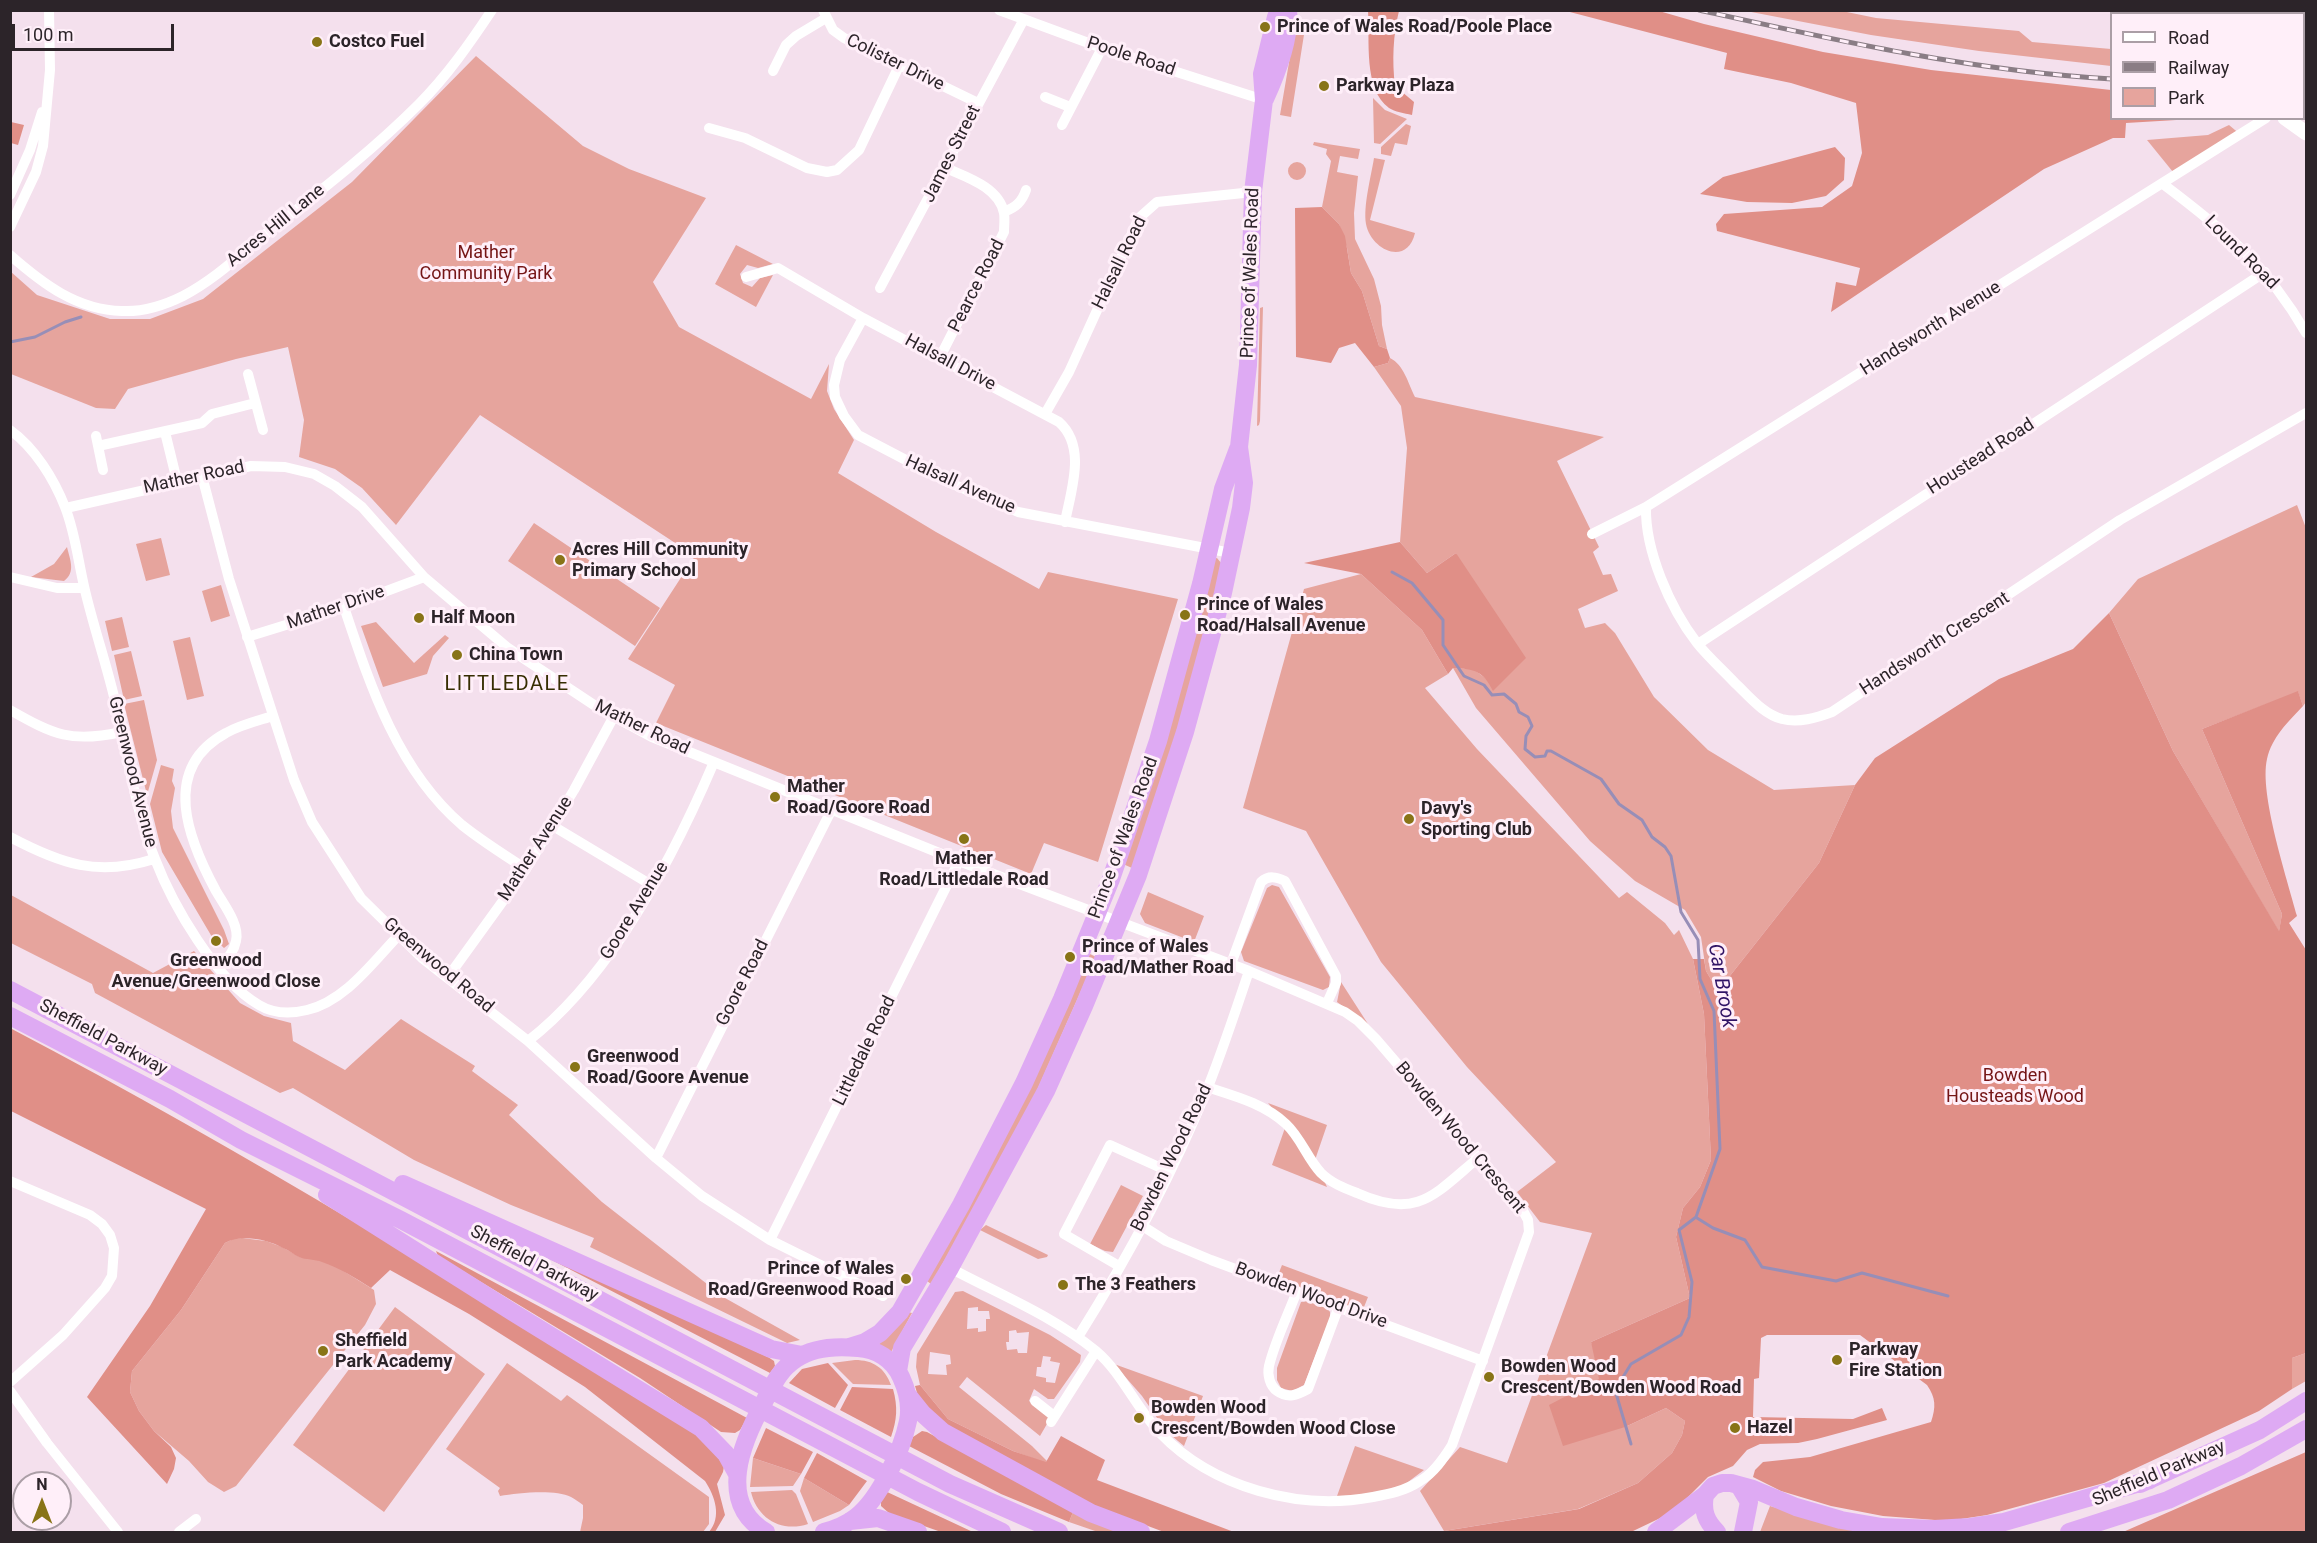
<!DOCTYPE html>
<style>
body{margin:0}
#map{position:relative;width:2317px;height:1543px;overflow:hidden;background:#f4e0ed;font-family:Roboto,sans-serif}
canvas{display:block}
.frame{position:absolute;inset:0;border:12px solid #2c2429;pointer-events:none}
.legend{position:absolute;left:2110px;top:12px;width:195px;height:108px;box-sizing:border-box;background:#ffeff9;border:2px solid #ab9ea6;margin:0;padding:8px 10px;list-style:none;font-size:18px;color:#2c2429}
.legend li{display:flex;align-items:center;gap:12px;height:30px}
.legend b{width:30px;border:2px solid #ab9ea6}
.north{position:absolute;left:12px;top:1471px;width:60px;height:60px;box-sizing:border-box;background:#ffeff9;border:2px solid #ab9ea6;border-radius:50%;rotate:0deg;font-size:16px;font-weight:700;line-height:24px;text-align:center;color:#2c2429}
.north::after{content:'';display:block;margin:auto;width:21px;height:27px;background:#887417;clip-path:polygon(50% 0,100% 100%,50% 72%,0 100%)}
.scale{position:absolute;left:12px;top:24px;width:162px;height:27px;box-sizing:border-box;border:3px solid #2c2429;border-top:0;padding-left:8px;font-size:18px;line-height:21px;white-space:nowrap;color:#2c2429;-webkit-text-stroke:4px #ffeff9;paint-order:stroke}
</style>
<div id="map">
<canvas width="2317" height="1543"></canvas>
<div class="frame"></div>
<ul class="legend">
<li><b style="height:8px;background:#fff"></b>Road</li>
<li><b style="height:8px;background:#8a7d85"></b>Railway</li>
<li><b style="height:16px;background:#e6a49d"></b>Park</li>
</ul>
<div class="north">N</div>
<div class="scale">100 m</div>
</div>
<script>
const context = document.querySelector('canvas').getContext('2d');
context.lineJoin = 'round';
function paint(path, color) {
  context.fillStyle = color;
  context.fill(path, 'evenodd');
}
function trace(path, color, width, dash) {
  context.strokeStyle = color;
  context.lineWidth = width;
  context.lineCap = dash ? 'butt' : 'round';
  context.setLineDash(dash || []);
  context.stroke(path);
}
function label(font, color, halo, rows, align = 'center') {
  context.font = font + ' Roboto,sans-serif';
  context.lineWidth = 6;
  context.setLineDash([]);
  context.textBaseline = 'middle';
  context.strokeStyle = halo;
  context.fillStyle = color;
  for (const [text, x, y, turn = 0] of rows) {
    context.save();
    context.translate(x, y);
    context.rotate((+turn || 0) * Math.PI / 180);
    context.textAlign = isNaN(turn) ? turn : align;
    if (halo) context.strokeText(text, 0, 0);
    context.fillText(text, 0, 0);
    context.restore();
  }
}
paint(new Path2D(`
 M1746,11H1842L1876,18L2019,31L2032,42L2111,49V66L1979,51L1871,35Z
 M1299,21L1306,22L1291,117L1280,115L1292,45Z
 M476,56L583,146L629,169L706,198L653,282L679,327L811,399L829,364L827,391L834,409L854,440L838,473L936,532L1039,589L1048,572L1178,599L1098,862L1044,843L1031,874L656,723L675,685L628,659L695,556L480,415L396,525L362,488L335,469L299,457L304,420L288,347L236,359L128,389L115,409L96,408L11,374L10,271L37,295L110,319H150L203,299L352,182Z
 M1373,98L1385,110L1407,119L1380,144L1374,143Z
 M1406,124L1411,126L1407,145L1395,143L1391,156L1381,154V147Z
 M2229,125L2241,135L2173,172L2147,140L2208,135Z
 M1314,142L1360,149L1358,159L1340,156L1337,172L1358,176L1354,213L1355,239L1374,279L1381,306L1382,325L1387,349L1379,346L1362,291L1351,273L1347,248L1339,224L1322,207L1331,161L1326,154L1327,149L1313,145Z
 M1374,158L1385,160L1370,220L1415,233C1407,267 1371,250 1366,224C1363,206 1371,177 1374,158Z
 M1288 171a9 9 0 1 1 18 0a9 9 0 1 1-18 0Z
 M736,245L773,264L758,268L747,265L740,274L743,283L752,287L760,278L773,275L756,307L715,284Z
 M1263,307L1260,421L1259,425L1257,426L1260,308Z
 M1390,358C1404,365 1408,383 1415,397L1604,437L1557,461L1599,547L1593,552L1603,575L1611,574L1618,591L1578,609L1585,628L1605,623L1615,633L1654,697L1708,750L1774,790L1855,785L1819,863L1718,991L1706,971L1701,937L1685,910L1635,881L1590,841L1476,708L1453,668L1473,669L1488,680L1456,553L1427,573L1400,542L1407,448L1401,406L1374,367L1388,363Z
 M2297,505L2306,528V702L2303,706L2298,692L2202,729L2282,914L2279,932L2173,751L2109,613L2138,579Z
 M534,523L660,608L635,646L508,561Z
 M161,538L170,575L146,581L136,544Z
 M67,547C70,560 76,572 64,581L31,577L54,564Z
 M1217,558L1222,564L1199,666L1132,868L1123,864L1213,559Z
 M1361,574L1422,630L1448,674L1425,688L1477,749L1619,898L1627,892L1665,923L1674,935L1679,930L1693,959L1704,1014L1711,1160L1700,1187L1683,1208L1676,1237L1690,1298L1591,1342L1625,1427L1666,1408L1685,1421L1682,1435L1672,1453L1638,1483L1578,1509L1444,1531L1420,1491L1460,1447L1507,1463L1592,1233L1540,1222L1517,1192L1556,1162L1467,1067L1381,962L1306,831L1243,808L1304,589Z
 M221,585L230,616L211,622L202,591Z
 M122,617L129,647L112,651L105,621Z
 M376,622L414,663L445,635L449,638L433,656L427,674L383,687L361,626Z
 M190,637L204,696L187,700L173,641Z
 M131,651L142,696L124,700L114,655Z
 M144,700L157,760L147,795L124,704Z
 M161,765L174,769L172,781L175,788L171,811L173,828L224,930L229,944L224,948L212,937L162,852L150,804Z
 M1272,885L1279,887L1330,977L1329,987L1323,990L1244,961L1241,952L1267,888Z
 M1148,892L1204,916L1194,942L1145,923L1140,914Z
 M11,895L153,973L194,951L240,1003L264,1016L291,1023L293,1041L345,1070L401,1019L475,1066L472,1071L518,1105L509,1115L602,1202L725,1298L800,1340L787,1343L590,1247L594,1238L511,1205L414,1160L293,1088L280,1093L95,993L92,984L11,943Z
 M1088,953L1096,957L1035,1095L1005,1154L931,1284L927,1281Z
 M1341,982L1368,1024L1337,1002Z
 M1268,1103L1327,1125L1315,1160L1327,1187L1272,1165L1286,1125Z
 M1121,1185L1143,1196L1113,1252L1105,1251L1090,1244Z
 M986,1225L1048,1255L1047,1257L1038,1259L980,1230Z
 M242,1238L266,1241L282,1247L300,1257L319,1260L337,1267L374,1290L376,1304L365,1325L236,1486L224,1492L208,1482L189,1461L154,1431L139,1411L130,1392L132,1371L181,1310L225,1243L233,1239Z
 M1282,1265L1368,1297L1362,1312L1276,1280Z
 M963,1291L1050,1335L1081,1355L1080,1362L1054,1399H1048L1034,1389L1029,1401L1051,1417L1040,1436L967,1377L959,1387L1032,1446L1047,1461L1046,1463L1013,1451L948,1419L920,1385L916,1367L917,1354L955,1292ZM978,1307V1311H989L990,1319H986V1331L978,1332V1328L967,1329L968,1308ZM1016,1330L1017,1333L1029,1332L1027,1353H1018L1017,1349L1007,1350L1006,1342H1009V1331ZM930,1352L950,1355L951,1364L946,1365L947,1375L928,1374ZM1043,1356L1051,1357L1050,1361L1060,1363L1055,1383L1046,1382V1378L1036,1376L1037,1367H1041Z
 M1310,1301L1326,1306L1330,1312V1318L1304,1385L1292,1391L1281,1388L1277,1380V1368L1301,1302Z
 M395,1307L485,1374L384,1512L293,1445Z
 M908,1312L912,1313L890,1354L877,1346Z
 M2306,1353V1381L2292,1389V1358Z
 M855,1360C873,1360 885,1368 891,1385L853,1384L832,1363Z
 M507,1363L561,1401L567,1395L709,1497V1524L703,1532H580L583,1518V1505C579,1502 575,1499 571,1497C555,1489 518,1493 500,1496L498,1491L500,1488L446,1449Z
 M1114,1364L1203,1396L1184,1446L1166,1431L1142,1396Z
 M1355,1446L1424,1470L1400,1488L1369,1495L1337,1496Z
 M753,1458L801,1474L793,1486L750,1487Z
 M804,1478L849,1505L840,1511L813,1522L800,1491Z
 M792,1490L796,1494L808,1524C781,1533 757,1518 751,1492Z
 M1770,1506L1861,1532H1760Z
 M1073,1512L1120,1532H1098L1069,1522Z`), '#e6a49d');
paint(new Path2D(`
 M1368,11H1399C1393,35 1392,61 1395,86L1414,102L1412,115C1404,113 1395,112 1389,108C1363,89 1370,40 1368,11Z
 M1566,11H1659L1704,24L1823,52L1931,70L2111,90L2112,118L2193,119L2126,123L2125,138H2113L2044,169L1831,312L1836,282L1856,286L1860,268L1717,231L1716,224L1724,214L1822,207L1852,186L1862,153L1856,103L1791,83L1724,69L1727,53Z
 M11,122L24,125L18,145L11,143Z
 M1835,147L1845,158L1844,180L1826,196L1792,203L1747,202L1700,194L1723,177Z
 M1322,207L1339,224L1345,236L1351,273L1362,291L1379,346L1387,349L1390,358L1388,363L1374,367L1355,343L1339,348L1331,363L1296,357L1295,208Z
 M1400,542L1427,573L1456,553L1526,658L1493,691C1483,671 1475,669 1453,668L1448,674L1422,630L1361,574L1304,563Z
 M2109,613L2173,751L2279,931L2282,914L2202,729L2298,691L2303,706C2288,722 2272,737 2267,759C2259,794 2287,878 2297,916L2289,923L2306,950V1353L2292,1358V1389L2259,1411L2104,1483L1987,1515L1948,1521L1883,1516L1831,1506L1781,1491L1753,1477L1755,1470L1763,1462L1810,1457L1931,1422C1936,1407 1936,1398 1927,1385L1860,1335H1767L1761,1338L1759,1378L1754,1379L1753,1417L1853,1419L1882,1408L1887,1420L1817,1439L1798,1443L1760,1444L1747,1450L1733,1466L1708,1477L1673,1512L1631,1532H1438L1579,1509L1638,1483L1672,1453L1682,1435L1685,1421L1666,1408L1625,1427L1563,1446L1549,1405L1599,1379L1591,1342L1690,1298L1676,1237L1683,1208L1700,1187L1711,1160L1704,1014L1693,959H1704L1706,971L1718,991L1819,863L1855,785L1875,758L1999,679L2073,649Z
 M10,1028C247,1152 473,1293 700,1433L724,1466L723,1472L717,1484L725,1515L715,1532H709C722,1517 715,1496 705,1481L585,1387L469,1314L390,1270L371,1288C355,1278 340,1268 322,1262C315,1259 306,1260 299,1257C294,1255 289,1250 283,1248C267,1239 241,1234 225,1243L181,1310L132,1371L130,1392L139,1411L154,1431L171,1447L176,1458L174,1469L167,1484L87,1397L150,1306L206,1209L11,1111Z
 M517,1242L768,1357L774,1361L775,1366L770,1373Z
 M436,1251L747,1418L740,1430L735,1433L721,1432L640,1378L438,1256Z
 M828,1363L848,1385L835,1408L789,1383L802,1369Z
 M920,1385L948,1419L1013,1451L1046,1462L1061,1436L1105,1460L1097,1480L1234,1532H1164L1081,1501L955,1434L921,1406L915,1386Z
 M852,1387L893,1389C898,1407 897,1420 891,1437L840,1410Z
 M766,1428L813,1452L801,1474L753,1458Z
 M922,1431L927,1432L1073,1512L1069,1522L1001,1494L909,1446L913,1437Z
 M2306,1452V1532H2123Z
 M817,1453L867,1481L849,1505L804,1478Z
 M885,1491L973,1532H941L890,1514L881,1506V1499Z`), '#e08f87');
trace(new Path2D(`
 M10,342L35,337L65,322L81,317
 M1392,572L1412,583L1443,620V645L1464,676L1484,685L1492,695L1504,694L1516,704L1519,712L1528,717L1532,726L1526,736L1525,749L1535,757L1545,756L1547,751H1551L1601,779L1619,804L1642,820L1652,837L1665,847L1671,856L1681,912L1698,940L1700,979L1714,1011L1720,1149L1696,1217L1679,1230L1692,1282L1689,1317L1681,1335L1631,1364L1615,1390L1631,1444
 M1697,1218L1713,1228L1745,1240L1762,1267L1836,1281L1862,1273L1948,1296`), '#978eb7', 3);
trace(new Path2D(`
 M823,10L833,30L844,38L978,103
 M999,10L1102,48L1264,100
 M773,71L786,45L796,36L826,18
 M1045,97L1070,107
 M1062,125L1102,48
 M709,128L745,138L807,168L827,172L837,170L859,150L899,66
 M2163,184C2224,230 2267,265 2306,333
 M10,195L30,150L42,112
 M1004,212C1016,207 1022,202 1026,190
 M10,227L36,172L43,146L50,70L49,10
 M10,255C43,284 77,310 122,311C142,312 165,305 183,296C214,280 240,255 267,233C319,192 372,151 419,104C447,76 470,43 492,10
 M746,277L778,268L863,318L1059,422C1087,447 1071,490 1065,522
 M880,288L1024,19
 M863,318L840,360L834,385L835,397L844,416L858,435L948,482L1018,512L1231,553
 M940,357L1004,232C1004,226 1005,219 1004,213C999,187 966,177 946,168
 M248,374L263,430
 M1045,414L1069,372L1139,218L1157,202L1253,192
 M10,430C35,448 54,479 65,507C75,532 78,560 84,586C93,626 107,665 116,705C128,756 135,810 155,859C173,906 216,980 259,1005C274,1014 291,1014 307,1010C345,1001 372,963 398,936
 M165,432L177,481
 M96,436L103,470
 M98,446L202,423L212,414L255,403
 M202,476L229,579L294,780L312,822L361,898L422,958L528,1041L656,1158L702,1196L770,1240L883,1296
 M1646,507C1645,551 1670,608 1697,643C1708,657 1723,670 1735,683C1749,696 1763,714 1782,719C1799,723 1816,718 1832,712L2120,520L2306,413
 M66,508L251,466L285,467L314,474L335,486L362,507L424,577L508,648L600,709L652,737L959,861L1249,971L1345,1012L1358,1021L1376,1039L1522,1209L1528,1220L1529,1232L1452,1445C1444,1458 1434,1473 1420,1481C1405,1491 1389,1494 1373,1497C1299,1511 1213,1488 1160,1433C1136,1408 1122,1373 1096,1351C1053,1316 999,1294 950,1268
 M1592,534L1646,507L2266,118
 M10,577L57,588H84
 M344,607C370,685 397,769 462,825C482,841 504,855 526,869
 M247,637L344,607L424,577
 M1698,644L2265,272
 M10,710C54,735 71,743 122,732
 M553,826L653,886
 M10,837C61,864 98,877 154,859
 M1231,964L1261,882C1269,875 1276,877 1285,881L1336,976V983L1327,1003
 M219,968C226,960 234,952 236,941C240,925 224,905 216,891C189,841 159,769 226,733C240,725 257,721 273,716
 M448,977L526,869L574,790L614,716
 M528,1041C612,976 673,858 714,762
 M1207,1087C1235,1096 1265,1104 1286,1124C1301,1138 1307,1158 1321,1173C1331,1183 1344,1188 1357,1193C1417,1220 1434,1195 1478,1158
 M656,1158L832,809
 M10,1181L90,1215L102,1224L110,1235L114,1248L112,1276L105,1288L63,1335L10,1382
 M1141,1225L1166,1241L1211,1260L1483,1361
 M770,1240L959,861
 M1119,1266L1064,1234L1110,1145L1170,1172
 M1297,1291C1288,1315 1275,1341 1269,1366C1267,1375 1270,1386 1277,1391C1288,1399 1297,1395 1308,1389L1339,1306
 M1078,1337C1127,1259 1173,1173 1208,1087C1223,1049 1236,1010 1249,971
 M10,1391L47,1443L118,1532
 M1035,1401L1054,1416
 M1051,1422L1096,1351
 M179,1532L196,1519`), '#fff', 10);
trace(new Path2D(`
 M2149,10L2152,14
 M2285,118L2306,133`), '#fff', 15);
trace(new Path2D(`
 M1265,99C1276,75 1291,37 1288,10
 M10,990L950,1484L1059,1532
 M10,1016L170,1099L241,1140L401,1220L918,1492L1002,1532
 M403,1184L771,1349L802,1355
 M327,1195L514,1313L701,1428L726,1454L737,1474
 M849,1347L865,1342L880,1333L900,1312L961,1205L1024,1083L1062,999L1111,879L1158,741L1201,584L1223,489L1238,449
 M898,1371L902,1348L950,1268L1046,1091L1084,1006L1138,875L1185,732L1223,593L1241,508L1244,483L1239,447L1248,365L1253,192L1264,100L1262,74L1276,17L1280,10
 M907,1394L923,1414L943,1432L1091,1513L1141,1532
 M2140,1484L2260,1430L2306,1401
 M1740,1487L1749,1502L1743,1532
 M1705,1495C1702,1511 1706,1521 1717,1532
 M850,1521L878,1518L918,1532
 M766,1532C716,1503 742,1442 764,1402C773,1385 779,1370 796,1359C813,1347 838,1346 858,1348C876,1349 893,1359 901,1377C907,1390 911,1406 908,1421C902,1450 880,1498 856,1517C847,1524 835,1529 824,1532
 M1656,1532L1705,1495L1713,1486L1722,1483H1731L1753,1489L1796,1507L1841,1520L1882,1527L1934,1529L1970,1527L2004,1522L2150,1480
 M2069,1532L2168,1500L2241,1466L2306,1429`), '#deaaf3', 18);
const rail = new Path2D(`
 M1699,10C1835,40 1971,71 2112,79
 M2304,80H2306`);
trace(rail, '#8a7d85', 5);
trace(rail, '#ffeff9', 3, [9]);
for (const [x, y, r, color] of [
 [1265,27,6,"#887417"],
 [317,42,6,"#887417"],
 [1324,86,6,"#887417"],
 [560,560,6,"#887417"],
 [1185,615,6,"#887417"],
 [419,618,6,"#887417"],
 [457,655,6,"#887417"],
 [775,797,6,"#887417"],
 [1409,819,6,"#887417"],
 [964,839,6,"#887417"],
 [216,941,6,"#887417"],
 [1070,957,6,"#887417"],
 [575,1067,6,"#887417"],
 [906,1279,6,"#887417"],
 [1063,1285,6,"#887417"],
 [323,1351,6,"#887417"],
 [1837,1360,6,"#887417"],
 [1489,1377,6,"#887417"],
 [1139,1418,6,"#887417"],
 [1735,1428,6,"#887417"]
]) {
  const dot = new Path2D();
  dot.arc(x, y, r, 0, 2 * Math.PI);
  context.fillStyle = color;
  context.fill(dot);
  trace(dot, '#ffeff9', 2);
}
label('bold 18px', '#2c2429', '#ffeff9', [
 ["Prince of Wales Road/Poole Place",1277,27],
 ["Costco Fuel",329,42],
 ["Parkway Plaza",1336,86],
 ["Acres Hill Community",572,550],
 ["Primary School",572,571],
 ["Prince of Wales",1197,605],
 ["Road/Halsall Avenue",1197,626],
 ["Half Moon",431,618],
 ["China Town",469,655],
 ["Mather",787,787],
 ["Road/Goore Road",787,808],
 ["Davy's",1421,809],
 ["Sporting Club",1421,830],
 ["Mather",964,859,"center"],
 ["Road/Littledale Road",964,880,"center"],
 ["Prince of Wales",1082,947],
 ["Road/Mather Road",1082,968],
 ["Greenwood",216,961,"center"],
 ["Avenue/Greenwood Close",216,982,"center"],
 ["Greenwood",587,1057],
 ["Road/Goore Avenue",587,1078],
 ["Prince of Wales",894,1269,"right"],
 ["Road/Greenwood Road",894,1290,"right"],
 ["The 3 Feathers",1075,1285],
 ["Sheffield",335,1341],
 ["Park Academy",335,1362],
 ["Parkway",1849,1350],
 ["Fire Station",1849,1371],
 ["Bowden Wood",1501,1367],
 ["Crescent/Bowden Wood Road",1501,1388],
 ["Bowden Wood",1151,1408],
 ["Crescent/Bowden Wood Close",1151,1429],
 ["Hazel",1747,1428]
], 'left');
label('18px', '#2c2429', '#ffeff9', [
 ["Poole Road",1131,57,18],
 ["Colister Drive",895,63,26],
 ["James Street",952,154,-63],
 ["Acres Hill Lane",276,226,-39],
 ["Lound Road",2241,253,45],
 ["Halsall Road",1120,263,-64],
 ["Prince of Wales Road",1251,273,-88],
 ["Pearce Road",977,286,-63],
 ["Handsworth Avenue",1931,329,-32],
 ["Halsall Drive",950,363,28],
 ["Houstead Road",1981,457,-33],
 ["Mather Road",194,478,-12],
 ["Halsall Avenue",960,485,24],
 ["Mather Drive",336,608,-19],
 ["Handsworth Crescent",1935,644,-33],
 ["Mather Road",642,728,26],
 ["Greenwood Avenue",132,772,76],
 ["Prince of Wales Road",1124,838,-70],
 ["Mather Avenue",536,849,-57],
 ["Goore Avenue",635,911,-58],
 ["Greenwood Road",438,966,40],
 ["Goore Road",743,983,-63],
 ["Sheffield Parkway",103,1038,28],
 ["Littledale Road",865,1051,-64],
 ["Bowden Wood Crescent",1460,1138,50],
 ["Bowden Wood Road",1172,1158,-64],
 ["Sheffield Parkway",534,1264,28],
 ["Bowden Wood Drive",1311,1296,20],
 ["Sheffield Parkway",2159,1474,-23]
]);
label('18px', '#751516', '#ffeff9', [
 ["Mather",486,253],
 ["Community Park",486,274],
 ["Bowden",2015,1076],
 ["Housteads Wood",2015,1097]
]);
context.letterSpacing = '1.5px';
label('20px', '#372e02', '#ffeff9', [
 ["LITTLEDALE",507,685]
]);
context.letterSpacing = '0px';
label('italic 20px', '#311465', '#ffeff9', [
 ["Car Brook",1721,986,80]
]);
</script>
